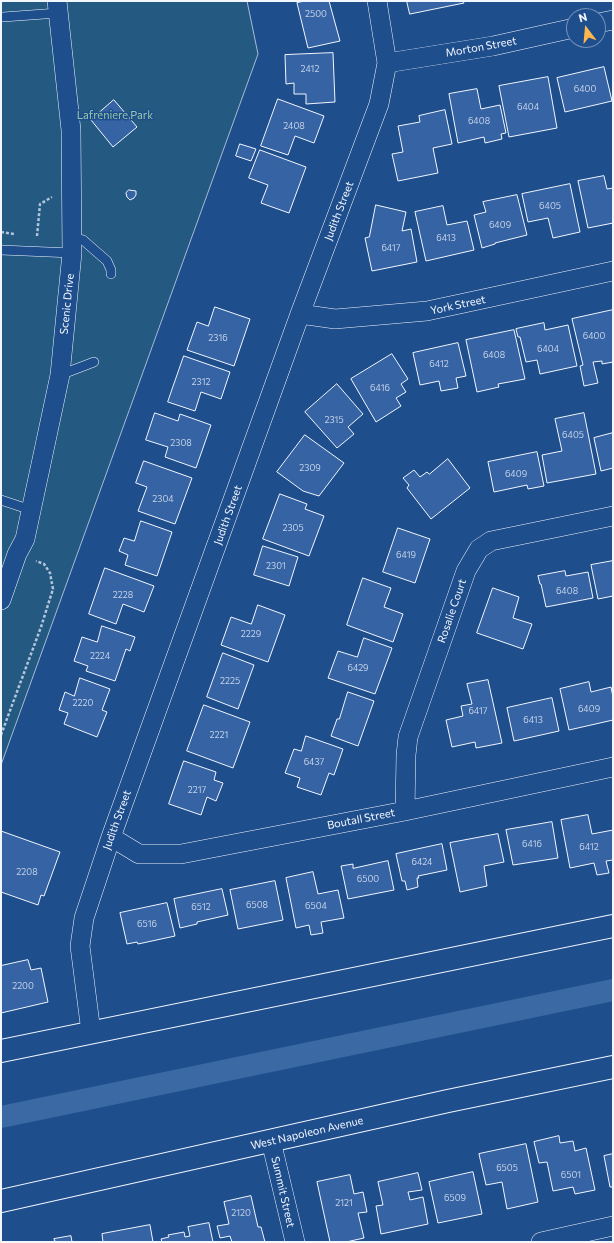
<!DOCTYPE html>
<style>
body{margin:0}
#map{position:relative;width:614px;height:1243px;overflow:hidden;background:#1f4e8c;font-family:Commissioner,sans-serif}
canvas{display:block}
.frame{position:absolute;inset:0;border:2px solid #f2f6ff;pointer-events:none}
.north{position:absolute;left:566px;top:8px;width:40px;height:40px;box-sizing:border-box;background:#1f4e8c;border:1px solid #7391ba;border-radius:50%;rotate:344deg;font-size:11px;font-weight:700;line-height:16px;text-align:center;color:#f2f6ff}
.north::after{content:'';display:block;margin:auto;width:14px;height:18px;background:#ffb74d;clip-path:polygon(50% 0,100% 100%,50% 72%,0 100%)}
</style>
<div id="map">
<canvas width="614" height="1243"></canvas>
<div class="frame"></div>
<div class="north">N</div>
</div>
<script>
const context = document.querySelector('canvas').getContext('2d');
context.lineJoin = 'round';
function paint(path, color) {
  context.fillStyle = color;
  context.fill(path, 'evenodd');
}
function trace(path, color, width, dash) {
  context.strokeStyle = color;
  context.lineWidth = width;
  context.lineCap = dash ? 'butt' : 'round';
  context.setLineDash(dash || []);
  context.stroke(path);
}
function label(font, color, halo, rows, align = 'center') {
  context.font = font + ' Commissioner,sans-serif';
  context.lineWidth = 3;
  context.setLineDash([]);
  context.textBaseline = 'middle';
  context.strokeStyle = halo;
  context.fillStyle = color;
  for (const [text, x, y, turn = 0] of rows) {
    context.save();
    context.translate(x, y);
    context.rotate((+turn || 0) * Math.PI / 180);
    context.textAlign = isNaN(turn) ? turn : align;
    if (halo) context.strokeText(text, 0, 0);
    context.fillText(text, 0, 0);
    context.restore();
  }
}
const green = new Path2D(`
 M1,1H247L258,54L1,765Z`);
paint(green, '#245a82');
trace(green, '#a8bbd7', 1);
trace(new Path2D(`
 M1,1117L613,990`), '#3b69a3', 22);
const building = new Path2D(`
 M305,1H329L340,41L308,48L297,3Z
 M407,1H463L464,3L410,14Z
 M333,53L335,102L306,104V94H294V83L286,84L285,55Z
 M604,67L612,101L565,112L557,78Z
 M548,77L557,128L509,137L499,86Z
 M477,89L481,109L500,105L506,133L501,134L502,139L485,143L484,137L458,143L449,94Z
 M278,99L324,116L314,143L295,136L288,155L261,146Z
 M114,100L137,127L113,147L91,120Z
 M445,110L452,144L433,148L438,173L398,181L392,154L403,152L398,126L420,122L419,116Z
 M240,144L256,149L251,161L236,156Z
 M260,150L306,167L289,213L261,203L268,185L249,178Z
 M604,176L607,189L613,188V223L588,228L578,181Z
 M570,184L580,232L553,238L548,218L528,222L522,194Z
 M129,190L136,191V195L134,198L130,200L127,197L126,193Z
 M517,195L527,235L495,243V244L482,248L474,215L486,212L483,202Z
 M376,205L406,212L402,231L411,229L417,262L372,271L365,238L369,237Z
 M443,206L447,225L467,221L474,250L426,261L415,212Z
 M215,307L250,319L234,366L187,350L197,322L208,326Z
 M613,310V362L602,364V361L593,362L598,383L584,386L580,366L583,365L572,319Z
 M544,323L545,330L568,325L577,366L540,374L537,360L526,362L520,337H518L516,329Z
 M514,330L525,379L498,384L499,387L477,392L466,340Z
 M458,343L466,376L456,378L458,388L441,391L439,381L420,385L413,353Z
 M392,354L408,379L401,384L406,392L396,398L401,406L376,422L351,379Z
 M184,356L230,372L221,399L201,392L195,411L168,402Z
 M337,384L363,414L348,427L354,434L337,448L305,412Z
 M155,413L178,421L180,414L211,425L196,468L165,457L168,447L146,440Z
 M584,413L596,474L547,483L542,455L562,451L555,419Z
 M613,433V468L601,471L594,438Z
 M305,435L344,463L319,496L303,491L277,472Z
 M537,452L544,486L528,489L527,485L494,492L488,462Z
 M448,459L470,488L431,519L407,488L409,485L403,478L414,470L420,477L427,472L429,474Z
 M144,461L192,478L175,524L138,511L147,487L136,483Z
 M280,494L307,504L305,509L324,516L309,556L263,539Z
 M141,521L172,532L157,576L125,565L128,555L119,551L124,538L134,541Z
 M398,528L430,539L415,583L383,572Z
 M263,546L298,557L289,586L254,575Z
 M613,561V596L598,599L591,565Z
 M105,568L154,586L144,612L123,604L116,624L89,614Z
 M565,571L566,576L588,572L593,598L546,607L541,584H540L538,576Z
 M363,578L391,588L384,607L403,614L393,642L347,625Z
 M493,588L519,597L513,618L532,624L523,649L477,633Z
 M258,605L285,615L268,662L221,645L231,617L251,624Z
 M102,626L135,637L130,651L126,649L115,681L86,671L88,666L74,661L82,637L97,642Z
 M364,638L392,648L375,694L328,678L338,651L357,657Z
 M223,653L254,665L238,709L207,697Z
 M80,678L110,689L102,710L107,712L97,737L64,724L68,713L59,710L65,692L74,696Z
 M488,680L502,743L476,748L475,742L452,747L446,720L463,716L461,706L472,704L467,684Z
 M589,682L591,692L611,687L613,697V720L569,730L560,689Z
 M348,692L374,701L358,746L331,736L337,719H339Z
 M552,698L559,731L514,741L507,708Z
 M204,705L250,722L233,768L187,751Z
 M306,736L343,749L334,775L329,773L321,795L297,787L300,778L285,773L294,749L301,751Z
 M184,761L216,772L214,780L223,783L216,801L207,797L201,815L169,804Z
 M588,815L592,834L613,830V860L606,861L609,873L597,875L594,863L570,868L561,820Z
 M552,822L558,858L513,865L506,830Z
 M1,831L60,852L44,896L41,895L38,905L1,892Z
 M498,834L504,862L484,866L487,886L460,892L450,843Z
 M442,844L447,870L418,876L419,878H417L418,887L407,890L405,881H402L396,854Z
 M388,861L394,890L348,899L341,866L353,864V868Z
 M313,872L318,894L338,890L344,918L321,922L323,933L311,935L309,925L296,928L286,878Z
 M275,881L283,920L238,929L230,890Z
 M222,889L228,915L197,922V924L180,928L174,899Z
 M167,903L175,936L138,944L137,942L127,944L120,913Z
 M28,960L31,970L41,968L48,1002L1,1013V966Z
 M559,1136L560,1143L573,1141L575,1151L586,1148L595,1190L575,1194L573,1187L553,1191L547,1162L539,1163L534,1142Z
 M526,1144L538,1202L507,1209L502,1182L486,1185L479,1154Z
 M613,1154V1187H610L604,1156Z
 M473,1172L482,1214L438,1223L429,1182Z
 M418,1173L422,1190L408,1192L410,1200L423,1197L428,1224L381,1234L376,1206L383,1205L378,1182Z
 M350,1175L354,1194L363,1192L367,1212L358,1213L364,1238L346,1242H330L317,1182Z
 M251,1196L258,1227H261L265,1242H232L230,1236L220,1238L217,1226L229,1224L224,1202Z
 M209,1223L213,1242H162L161,1239L169,1237L168,1235L184,1232L185,1237L190,1236L188,1227Z
 M150,1225L153,1242H103L102,1234Z
 M71,1236L72,1242H50L55,1241L54,1239Z`);
paint(building, '#3563a3');
trace(building, '#f2f6ff', 1);
const lane = new Path2D(`
 M3,17L58,13
 M73,238L83,240L107,261L111,270V274
 M1,250L72,253
 M60,375L94,362
 M1,500L31,510`);
const street = new Path2D(`
 M598,23L613,20
 M387,63L493,46L574,28
 M300,314L335,319L427,311L613,271
 M1,600L17,554L25,539L60,375L72,253L71,130L57,1
 M405,811L406,755L408,737L466,571L479,549L491,541L613,516
 M111,837L139,854H181L405,811L613,767
 M91,1032L80,946L84,918L111,837L300,314L379,104L387,63L377,1
 M271,1141L295,1242
 M541,1242L613,1226`);
const secondary = new Path2D(`
 M1,1051L613,926
 M1,1201L448,1101L613,1067`);
trace(lane, '#f2f6ff', 10);
trace(street, '#f2f6ff', 20);
trace(secondary, '#f2f6ff', 24);
trace(new Path2D(`
 M1,232L14,234
 M37,236L40,204L52,197
 M1,735L41,627L53,589L50,573L44,564L36,561`), '#b3c4dc', 2.5, [3, 2]);
trace(lane, '#1f4e8c', 9);
trace(street, '#1f4e8c', 19);
trace(secondary, '#1f4e8c', 22);
label('9px', '#c3d1e8', null, [
 ["2500",316,14],
 ["2412",310,69],
 ["6400",585,89],
 ["6404",528,107],
 ["6408",479,121],
 ["2408",294,126],
 ["6405",550,206],
 ["6409",500,225],
 ["6413",446,238],
 ["6417",391,248],
 ["6400",594,336],
 ["2316",218,338],
 ["6404",548,349],
 ["6408",494,355],
 ["6412",439,364],
 ["2312",201,382],
 ["6416",380,388],
 ["2315",334,420],
 ["6405",573,435],
 ["2308",181,443],
 ["2309",310,468],
 ["6409",516,474],
 ["2304",163,499],
 ["2305",293,528],
 ["6419",406,555],
 ["2301",276,566],
 ["6408",567,591],
 ["2228",123,595],
 ["2229",251,634],
 ["2224",100,656],
 ["6429",358,668],
 ["2225",230,681],
 ["2220",83,703],
 ["6409",589,709],
 ["6417",478,711],
 ["6413",533,720],
 ["2221",219,735],
 ["6437",314,762],
 ["2217",197,790],
 ["6416",532,844],
 ["6412",589,847],
 ["6424",422,862],
 ["2208",27,872],
 ["6500",368,879],
 ["6508",257,905],
 ["6504",316,906],
 ["6512",201,907],
 ["6516",147,924],
 ["2200",23,986],
 ["6505",507,1168],
 ["6501",571,1175],
 ["6509",455,1198],
 ["2121",344,1203],
 ["2120",241,1213]
]);
label('11px', '#f2f6ff', '#1f4e8c', [
 ["Morton Street",481,47,-10],
 ["Judith Street",339,211,-69],
 ["Scenic Drive",67,304,-84],
 ["York Street",458,305,-12],
 ["Judith Street",228,515,-70],
 ["Rosalie Court",452,611,-71],
 ["Boutall Street",361,819,-11],
 ["Judith Street",117,820,-70],
 ["West Napoleon Avenue",307,1133,-13],
 ["Summit Street",283,1192,77]
]);
label('11px', '#97c8a6', '#1f4e8c', [
 ["Lafreniere Park",115,115]
]);
</script>
